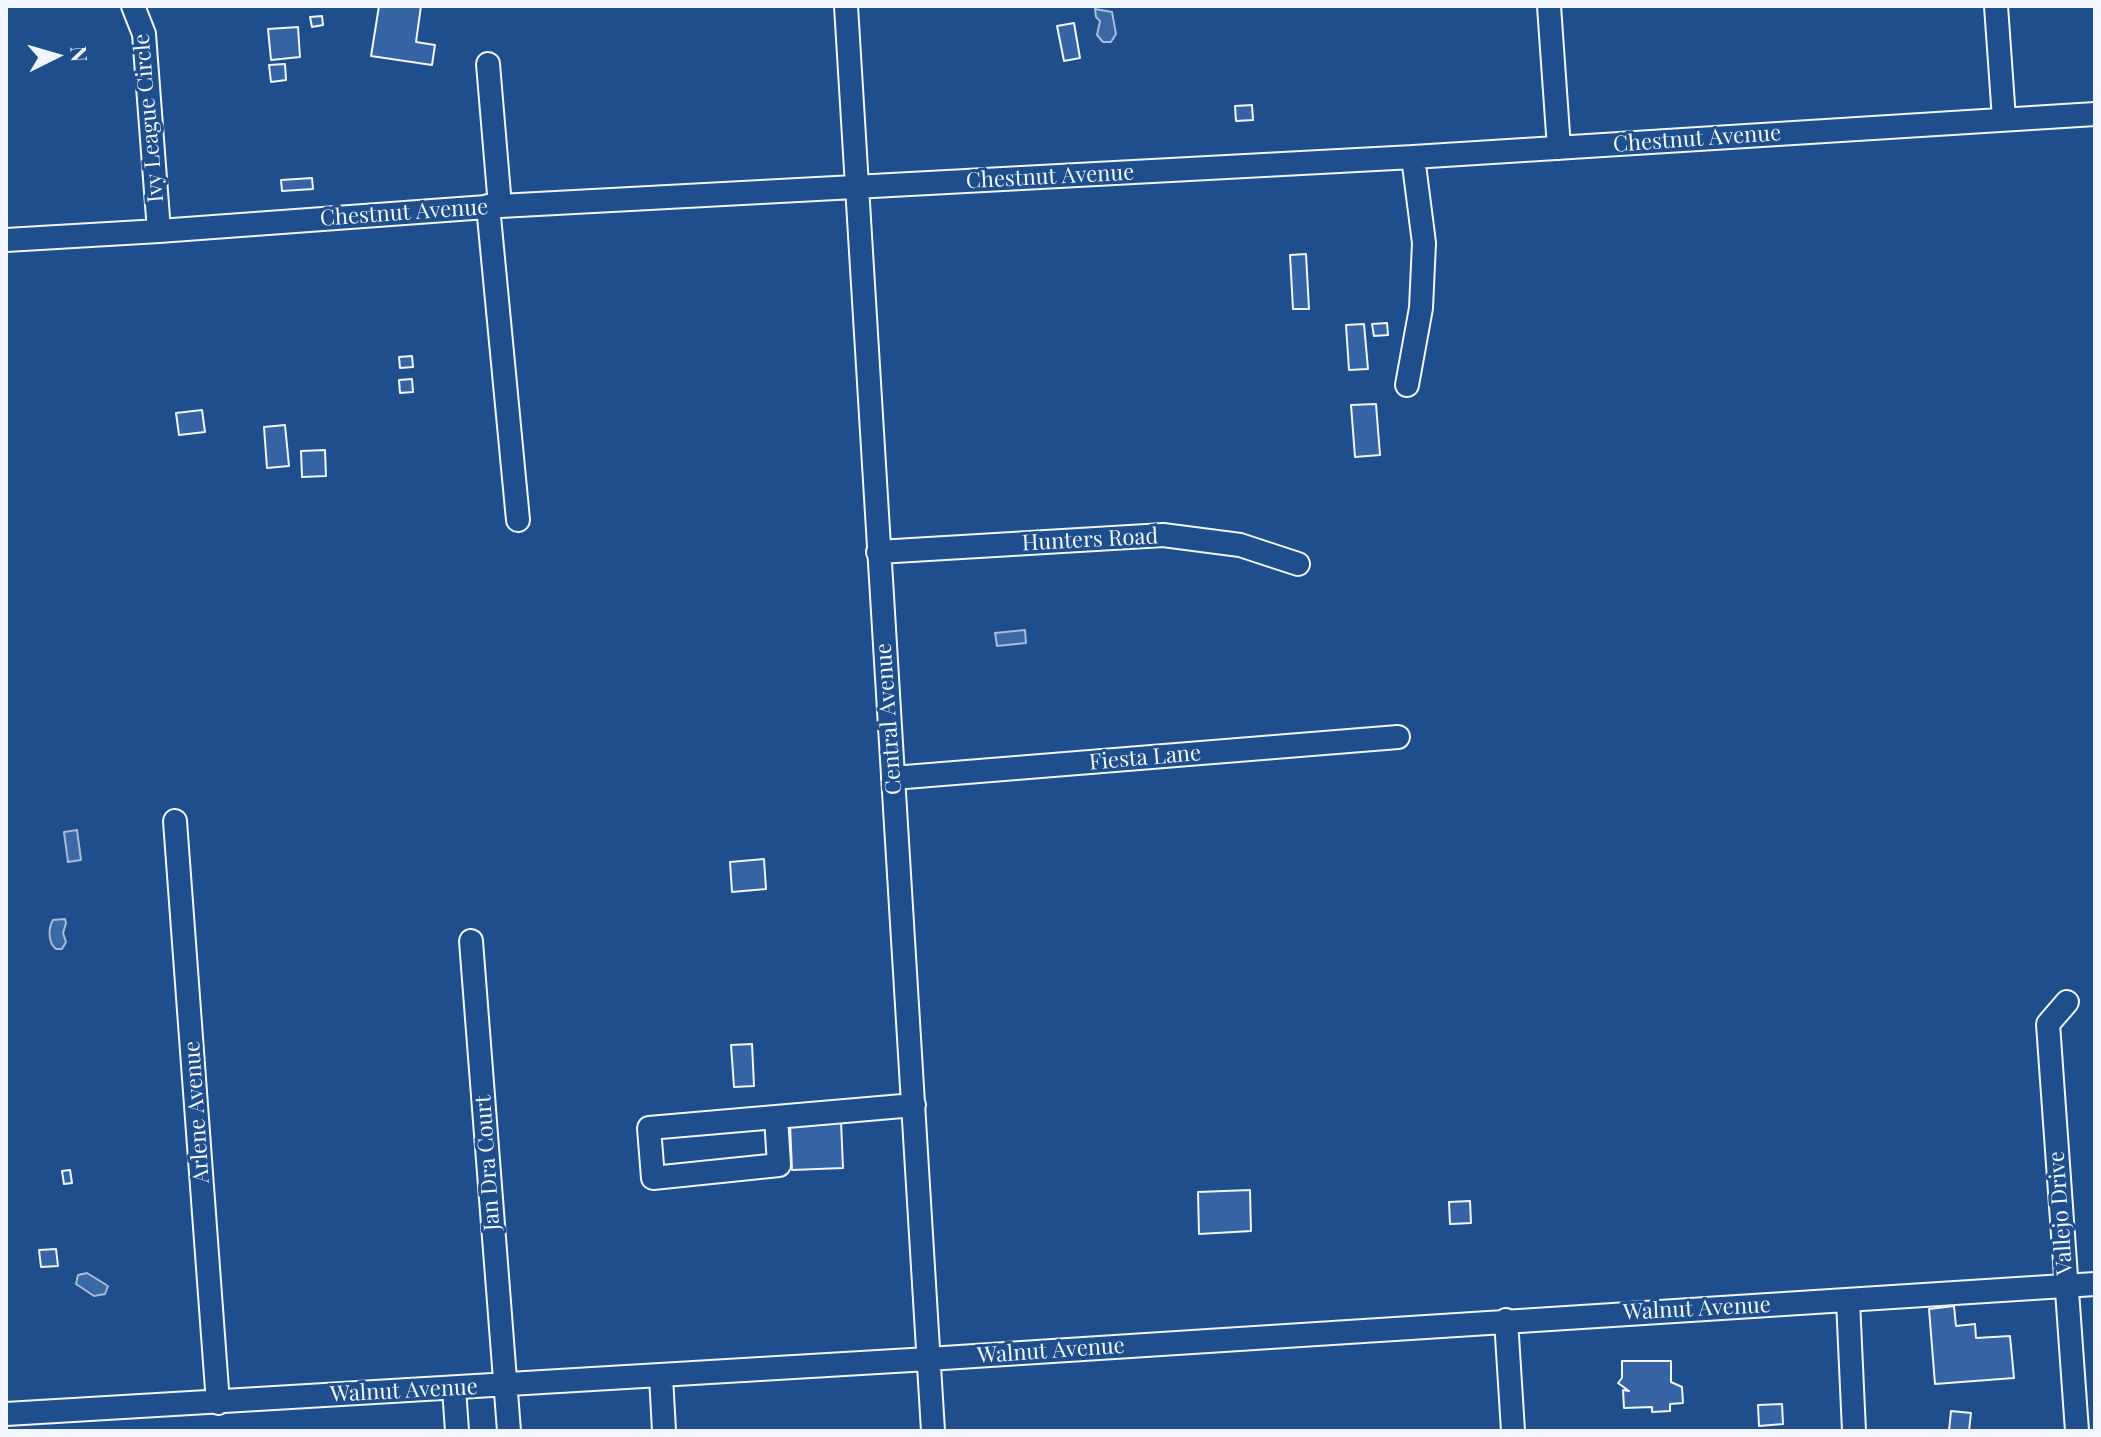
<!DOCTYPE html>
<style>
body{margin:0}
#map{position:relative;width:2101px;height:1437px;overflow:hidden;background:#1f4e8c;font-family:"Playfair Display",serif}
canvas{display:block}
.frame{position:absolute;inset:0;border:8px solid #f2f6ff;pointer-events:none}
.north{position:absolute;left:16px;top:16px;width:80px;height:80px;-webkit-text-stroke:6px #1f4e8c;paint-order:stroke;rotate:85deg;font-size:22px;font-weight:700;line-height:32px;text-align:center;color:#f2f6ff}
.north::after{content:'';display:block;margin:auto;width:28px;height:36px;background:#f2f6ff;clip-path:polygon(50% 0,100% 100%,50% 72%,0 100%)}
</style>
<div id="map">
<canvas width="2101" height="1437"></canvas>
<div class="frame"></div>
<div class="north">N</div>
</div>
<script>
const context = document.querySelector('canvas').getContext('2d');
context.lineJoin = 'round';
function paint(path, color) {
  context.fillStyle = color;
  context.fill(path, 'evenodd');
}
function trace(path, color, width, dash) {
  context.strokeStyle = color;
  context.lineWidth = width;
  context.lineCap = dash ? 'butt' : 'round';
  context.setLineDash(dash || []);
  context.stroke(path);
}
function label(font, color, halo, rows, align = 'center') {
  context.font = font + ' "Playfair Display",serif';
  context.lineWidth = 6;
  context.setLineDash([]);
  context.textBaseline = 'middle';
  context.strokeStyle = halo;
  context.fillStyle = color;
  for (const [text, x, y, turn = 0] of rows) {
    context.save();
    context.translate(x, y);
    context.rotate((+turn || 0) * Math.PI / 180);
    context.textAlign = isNaN(turn) ? turn : align;
    if (halo) context.strokeText(text, 0, 0);
    context.fillText(text, 0, 0);
    context.restore();
  }
}
const water = new Path2D(`
 M1095,9L1112,12L1116,34L1111,42H1103L1097,35L1100,21L1096,17Z
 M1025,630L1026,643L997,646L995,633Z
 M77,830L81,860L68,862L64,832Z
 M65,919L66,923L63,933L66,942L62,949H56C48,943 48,928 53,920Z
 M87,1273L108,1286L105,1294L94,1296L76,1284L78,1275Z`);
paint(water, '#3b69a3');
trace(water, '#a8bbd7', 2);
const building = new Path2D(`
 M379,6H421L416,42L435,45L432,65L371,56Z
 M322,16L323,25L312,27L310,17Z
 M1074,23L1080,58L1064,61L1057,26Z
 M298,27L300,57L271,60L268,29Z
 M285,64L286,80L271,82L269,65Z
 M1252,105L1253,120L1236,121L1235,106Z
 M312,178L313,189L282,191L281,180Z
 M1306,254L1309,309H1293L1290,255Z
 M1387,323L1388,335L1374,336L1372,324Z
 M1364,324L1368,369L1349,370L1346,325Z
 M412,356L413,367L400,368L399,357Z
 M412,379L413,392L400,393L399,380Z
 M1376,404L1380,455L1355,457L1351,405Z
 M202,410L205,432L179,435L176,413Z
 M285,425L289,466L267,468L264,427Z
 M325,450L326,476L302,477L301,451Z
 M764,859L766,889L732,892L730,862Z
 M752,1044L754,1086L734,1087L731,1045Z
 M841,1121L843,1168L792,1170L790,1123Z
 M70,1170L72,1183L64,1184L62,1171Z
 M1250,1190L1251,1231L1199,1234L1198,1192Z
 M1470,1201L1471,1223L1450,1224L1449,1202Z
 M56,1249L58,1266L41,1267L39,1250Z
 M1954,1306L1956,1326L1975,1324L1976,1338L2010,1336L2014,1378L1935,1384L1929,1309Z
 M1622,1361H1671V1382L1682,1387L1683,1403L1670,1404V1411L1652,1412V1407L1624,1408L1623,1390L1629,1391L1618,1383L1622,1378Z
 M1782,1404L1783,1424L1759,1426L1758,1405Z
 M1951,1411L1971,1413L1969,1431H1949Z`);
paint(building, '#3563a3');
trace(building, '#f2f6ff', 2);
const minor = new Path2D(`
 M133,6L144,34L159,231
 M846,6L933,1431
 M1549,6L1559,148
 M1996,6L2004,119
 M488,64L500,206
 M488,206L518,520
 M6,240L159,231L500,206L1413,157L2095,114
 M1407,385L1421,308L1424,243L1413,157
 M878,552L1163,535L1240,545L1298,564
 M893,778L1398,737
 M175,821L218,1403
 M471,941L509,1431
 M2067,1002L2048,1024L2077,1431
 M776,1117L779,1165L653,1178L649,1128L914,1105
 M1848,1301L1854,1431
 M1506,1320L1513,1431
 M661,1376L664,1431
 M454,1388L457,1431
 M6,1414L928,1359L2095,1284`);
trace(minor, '#f2f6ff', 26);
trace(minor, '#1f4e8c', 22);
label('22px', '#f2f6ff', '#1f4e8c', [
 ["Ivy League Circle",149,118,-95],
 ["Chestnut Avenue",1697,139,-4],
 ["Chestnut Avenue",1050,177,-3],
 ["Chestnut Avenue",404,213,-4],
 ["Hunters Road",1090,540,-3],
 ["Central Avenue",889,719,-94],
 ["Fiesta Lane",1145,758,-5],
 ["Arlene Avenue",197,1112,-94],
 ["Jan Dra Court",488,1163,-94],
 ["Vallejo Drive",2061,1213,-94],
 ["Walnut Avenue",1697,1309,-3],
 ["Walnut Avenue",1051,1351,-4],
 ["Walnut Avenue",404,1391,-3]
]);
</script>
